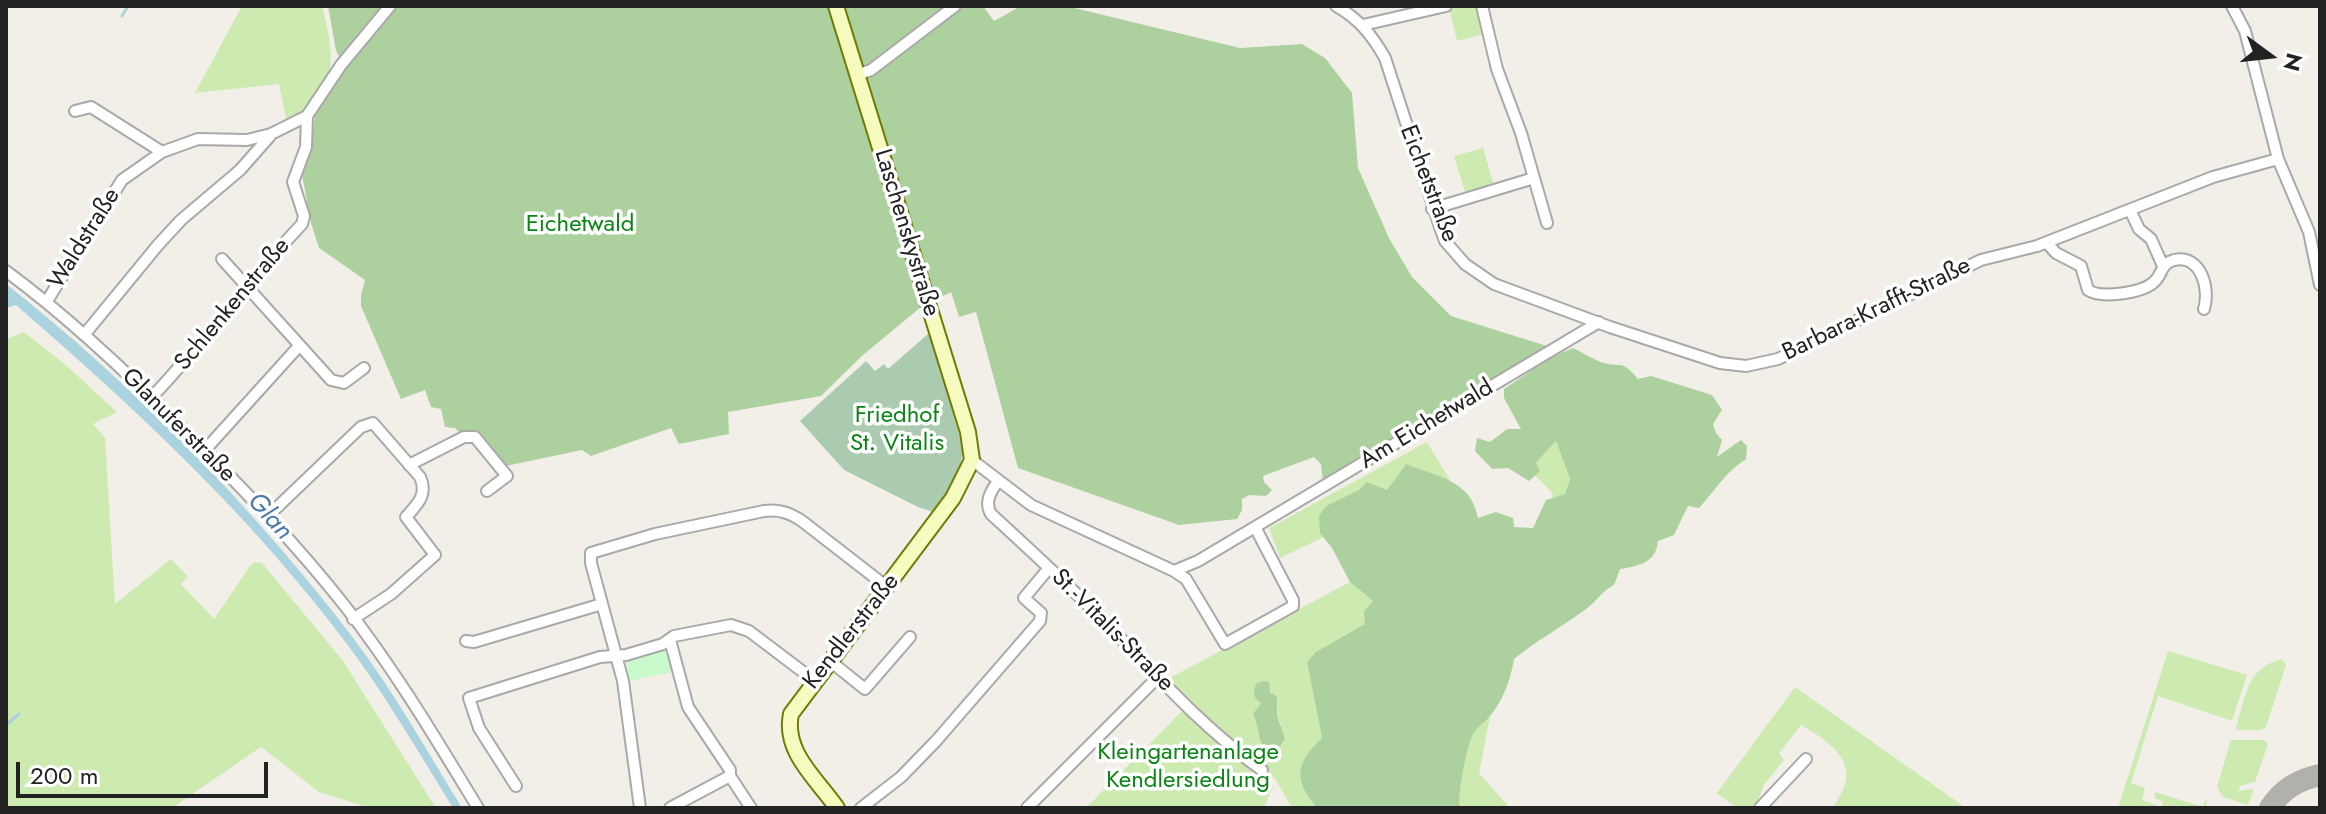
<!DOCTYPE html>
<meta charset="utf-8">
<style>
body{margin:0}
#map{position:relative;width:2326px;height:814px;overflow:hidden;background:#f2efe9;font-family:Jost,sans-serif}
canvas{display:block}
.frame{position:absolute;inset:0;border:8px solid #222;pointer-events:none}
.north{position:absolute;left:2230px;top:16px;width:80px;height:80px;-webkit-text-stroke:6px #fff;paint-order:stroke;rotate:105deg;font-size:22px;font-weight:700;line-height:32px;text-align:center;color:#222}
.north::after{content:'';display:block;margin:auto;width:28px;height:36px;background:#222;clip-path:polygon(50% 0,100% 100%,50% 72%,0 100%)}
.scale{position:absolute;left:16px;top:762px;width:252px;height:36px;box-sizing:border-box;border:4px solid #222;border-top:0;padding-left:10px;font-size:24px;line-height:28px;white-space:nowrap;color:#222;-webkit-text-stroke:6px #fff;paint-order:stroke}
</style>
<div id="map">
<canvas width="2326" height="814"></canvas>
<div class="frame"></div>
<div class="north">N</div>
<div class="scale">200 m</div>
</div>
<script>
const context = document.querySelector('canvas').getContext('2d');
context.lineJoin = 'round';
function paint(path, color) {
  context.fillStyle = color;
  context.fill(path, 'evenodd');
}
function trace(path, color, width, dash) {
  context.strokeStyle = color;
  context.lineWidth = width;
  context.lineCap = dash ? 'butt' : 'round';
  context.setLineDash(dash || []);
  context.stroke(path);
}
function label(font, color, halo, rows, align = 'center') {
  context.font = font + ' Jost,sans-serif';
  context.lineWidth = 7;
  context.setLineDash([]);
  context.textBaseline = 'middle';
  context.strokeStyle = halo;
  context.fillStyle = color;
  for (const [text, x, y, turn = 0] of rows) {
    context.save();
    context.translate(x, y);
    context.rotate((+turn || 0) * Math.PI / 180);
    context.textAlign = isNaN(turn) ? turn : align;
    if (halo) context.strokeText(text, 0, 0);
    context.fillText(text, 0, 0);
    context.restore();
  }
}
paint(new Path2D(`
 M242,6H322C335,55 341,97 286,119L279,84L195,93Z
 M1458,6H1476L1484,34L1457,41L1449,8Z
 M1483,148L1494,186L1466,195L1454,156Z
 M24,332L68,367L117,412L93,424L105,438L115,604L171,559L188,577L181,584L214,619L250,566L255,562L262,563L343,661L436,808H370L319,792L261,747L172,808H6V339Z
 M1556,441L1570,479L1565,494L1551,499L1553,494L1535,475L1540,471L1536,463Z
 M1427,442L1451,482L1406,464L1387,490H1359L1326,506L1320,533L1324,537L1280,558L1269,528Z
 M1350,582L1373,601L1365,624L1307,662L1322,738C1295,762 1293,781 1317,808H1292L1275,779L1236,749L1166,680ZM1269,689L1278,702L1277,715L1281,724L1262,744L1258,732L1261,703L1259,700Z
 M2168,651L2247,675L2232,721L2158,696L2131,783L2145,788L2142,800L2161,807L2163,802L2155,798V792L2203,807L2207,796L2206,808H2118Z
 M2282,659L2286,665L2266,727L2261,730H2237L2236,727C2246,696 2246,668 2282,659Z
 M1795,687L1966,808H1833C1837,800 1843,792 1845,784C1854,756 1821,737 1801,725L1779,753L1784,760L1764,785L1756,805L1760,808H1737L1717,793Z
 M1185,708L1258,770L1273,787L1264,808H1086Z
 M1490,716L1479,773L1510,808H1460C1457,795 1466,749 1472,736C1476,728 1483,722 1490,716Z
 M2231,740H2264L2268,744L2255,782L2240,786L2238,791L2254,789L2248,805L2223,797L2217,787Z`), '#cdebb0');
paint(new Path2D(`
 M328,6H983L994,21L1021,6H1066L1240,48L1302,44L1325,58L1352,93L1358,168L1389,238L1412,277L1451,316L1550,347L1323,482L1321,464L1314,457L1263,476L1264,482L1272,490L1266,496L1249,495L1242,499V510L1237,519L1179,525L1018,468L976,312L959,317L951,292L921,307L863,355L821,396L728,412L729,434L679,444L671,428L591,456L582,450L506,466L475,433L463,436L455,428L445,427L441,409L431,407L425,390L401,399L361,306V295L365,280L319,248L311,223L300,164L312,136L316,109L345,66L336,51Z
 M1573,348C1582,352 1594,360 1604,363C1623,368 1621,359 1638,379L1651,376L1712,395L1722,410L1713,424L1716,433L1722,440L1717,457L1741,440L1747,446L1746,459C1726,471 1714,492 1699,508L1688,506L1674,535L1658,541C1656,563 1639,566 1620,569L1614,585C1602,591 1597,601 1586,609C1562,627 1537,640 1514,659C1511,678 1503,701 1490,716C1484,723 1478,726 1473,734C1467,746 1457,795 1460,808H1317C1293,780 1295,763 1322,738L1307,662L1316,652L1365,624L1364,611L1373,601L1350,582L1332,548L1320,533L1319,516L1326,506L1359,490L1367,482L1387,490L1406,464C1438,477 1471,480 1478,518L1496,512L1513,518L1514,527L1533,528L1546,500L1565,494L1570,479L1556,441L1536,463L1540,471L1529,481L1508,468L1492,469L1475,451L1477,438L1490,442L1507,429H1521L1504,398V389L1550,358Z
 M1264,681L1269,682L1270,692L1277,697V715L1285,739L1280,746L1262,744C1257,734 1259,725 1253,714L1261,703L1255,698L1254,689L1257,683Z`), '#add19e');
paint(new Path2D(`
 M929,333L963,448L960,468L936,513L918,507L844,470L800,421L866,361L875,371L884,364L888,369Z`), '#aacbaf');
paint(new Path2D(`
 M669,649L676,671L629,681L627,662L632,657Z`), '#c8facc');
paint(new Path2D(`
 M6,284C133,384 256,510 354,639C394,692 427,751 462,808H453C419,753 386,696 347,644C252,517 135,408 16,305L6,308Z`), '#aad3df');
trace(new Path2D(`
 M122,16L128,6
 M6,725L19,714`), '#aad3df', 3);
trace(new Path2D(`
 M2270,808C2282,789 2298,780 2320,775`), '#b1b0ac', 22);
const street = new Path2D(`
 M1336,6C1359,19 1372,35 1385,58L1441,230L1445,241L1465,264L1494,284L1610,327L1720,363L1746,366L1778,359L1981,260L2037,246L2213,177L2278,159
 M2232,6L2245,31L2278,159L2309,232L2320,285
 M1363,25L1446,6
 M856,75L871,70L955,6
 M75,111L91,107L162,152
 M1534,178L1547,223
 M1432,209L1534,178L1521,133L1497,69L1482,6
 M2130,210L2139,229L2151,239L2163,266
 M2047,243L2056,253L2081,266L2088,290C2101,299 2142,293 2154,282C2163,274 2160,264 2174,260C2202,254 2210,290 2204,309
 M222,259L331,380L344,383L364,368
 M6,271C71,319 130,375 186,432C242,487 296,544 345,606C395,670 436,739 478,808
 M47,301L122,180L162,152L198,139L247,140L271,134L307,116L341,65L390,6
 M84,335L158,245L181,220L240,170L270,136
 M152,397C205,341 249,280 302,224L304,216L293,182L306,147L307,116
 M205,450L299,346
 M972,460L1031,505L1174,571L1198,561L1599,322
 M409,465L464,437H475L507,476L487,491
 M998,481C991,491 984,502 991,514C1027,547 1063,580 1098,615C1151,669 1201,727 1262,770
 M268,516L361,427L373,423L420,477C428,494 418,504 406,517L435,555L391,594L353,619
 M1174,571L1186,579L1225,644L1293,606V600L1255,527
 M670,640L688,707L730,770V776L751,808
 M466,641L474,642L602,604
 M830,661L865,689L910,637
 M516,786L479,728L469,698L600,657L626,655L663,644L674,636L731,625L749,631L815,681
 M640,808L623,681L591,563V553L655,534L764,511C779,509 790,513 802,521L887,587
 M670,808L730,776
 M861,808L901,777L936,741L1040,621L1041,613L1024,598L1049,568
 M1027,808L1158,677
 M1760,808L1806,759`);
const secondary = new Path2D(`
 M836,6L968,432L972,460L953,498L791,714C783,752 817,779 837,808`);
trace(street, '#a9a9a9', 14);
trace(secondary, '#707d05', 18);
trace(street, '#fff', 10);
trace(secondary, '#f7fabf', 14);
label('24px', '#222', '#fff', [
 ["Eichetstraße",1428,184,69],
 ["Laschenskystraße",906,233,73],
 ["Waldstraße",85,239,-58],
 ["Schlenkenstraße",233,305,-50],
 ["Barbara-Krafft-Straße",1877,310,-26],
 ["Am Eichetwald",1427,425,-31],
 ["Glanuferstraße",178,426,45],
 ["St.-Vitalis-Straße",1112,631,45],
 ["Kendlerstraße",852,632,-52]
]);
label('24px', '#0c8416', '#fff', [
 ["Eichetwald",580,225],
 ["Friedhof",897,416],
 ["St. Vitalis",897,444],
 ["Kleingartenanlage",1188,753],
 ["Kendlersiedlung",1188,781]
]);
label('italic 26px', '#4a7aab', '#fff', [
 ["Glan",269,517,48]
]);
</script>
